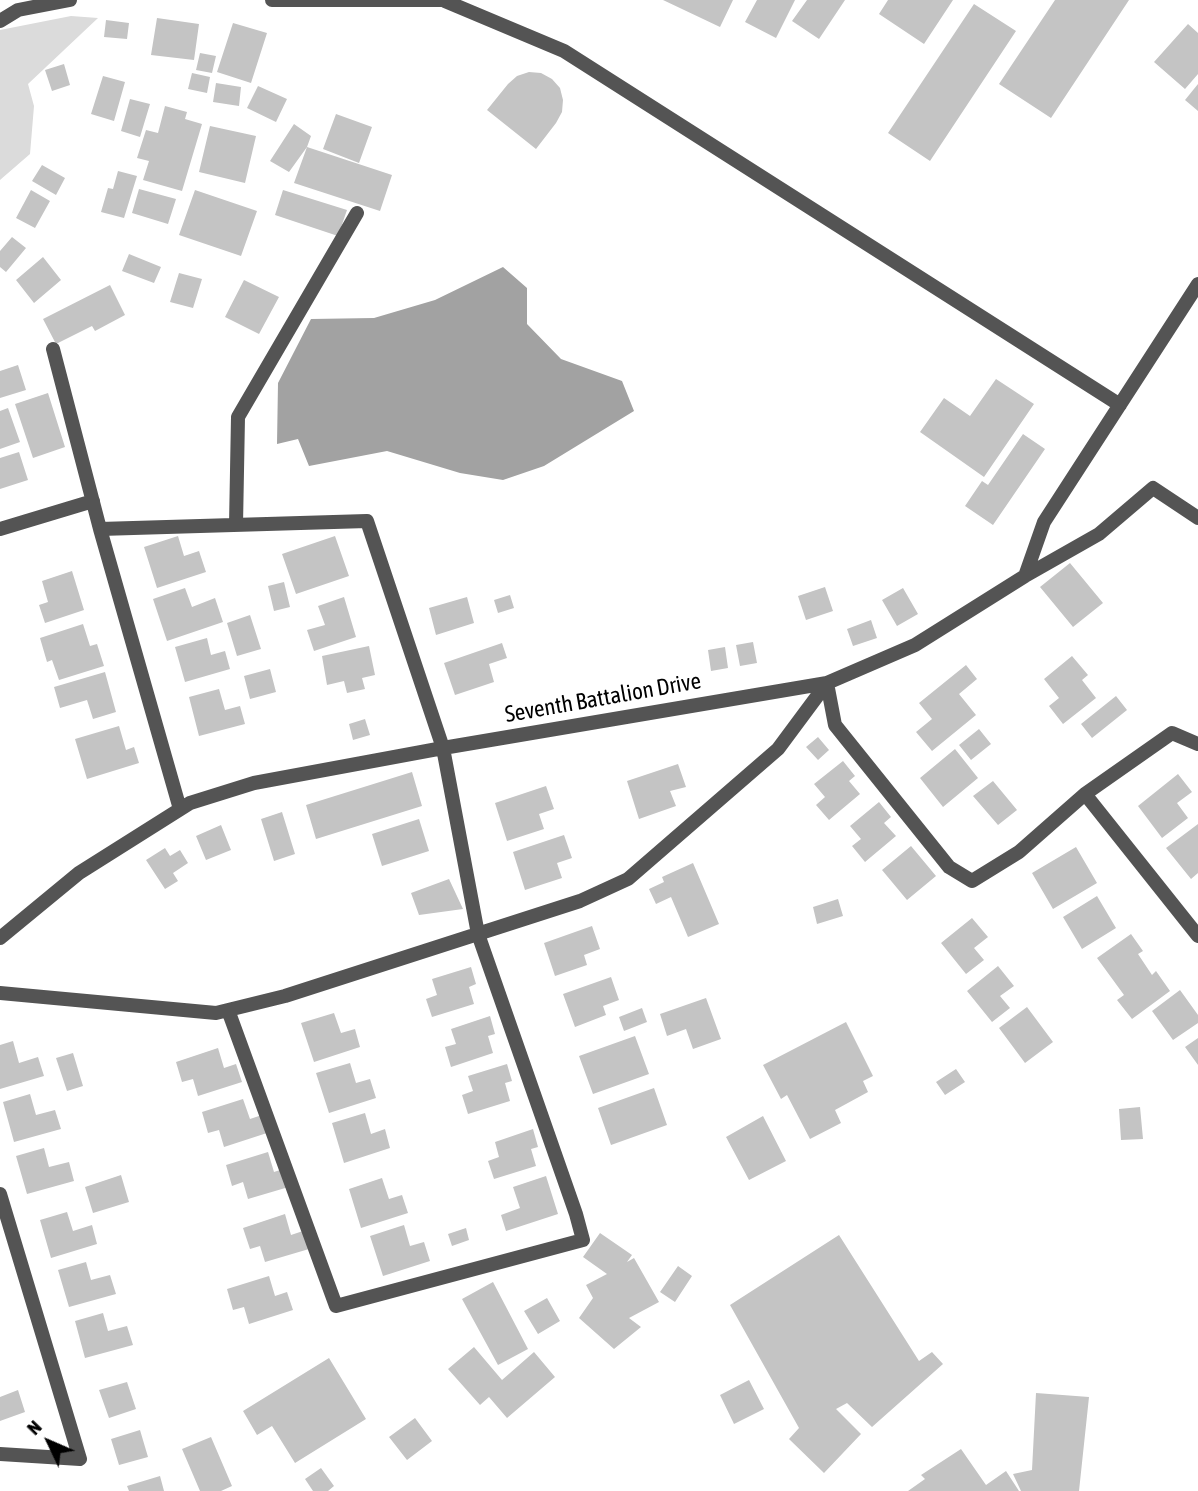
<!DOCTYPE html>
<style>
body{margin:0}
#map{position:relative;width:1198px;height:1491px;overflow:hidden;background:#fff;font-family:"Asap Condensed",sans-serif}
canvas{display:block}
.north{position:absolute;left:14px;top:1407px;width:70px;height:70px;-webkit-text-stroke:5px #fff;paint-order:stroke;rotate:314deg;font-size:19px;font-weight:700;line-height:28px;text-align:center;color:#000}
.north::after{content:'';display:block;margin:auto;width:24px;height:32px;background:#000;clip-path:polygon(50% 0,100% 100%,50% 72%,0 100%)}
</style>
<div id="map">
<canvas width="1198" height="1491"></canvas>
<div class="north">N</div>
</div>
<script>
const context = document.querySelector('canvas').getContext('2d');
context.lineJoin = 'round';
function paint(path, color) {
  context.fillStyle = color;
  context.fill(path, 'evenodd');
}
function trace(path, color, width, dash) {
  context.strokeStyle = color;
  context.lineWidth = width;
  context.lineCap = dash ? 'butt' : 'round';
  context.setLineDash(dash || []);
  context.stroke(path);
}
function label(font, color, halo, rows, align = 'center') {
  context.font = font + ' "Asap Condensed",sans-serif';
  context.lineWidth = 6;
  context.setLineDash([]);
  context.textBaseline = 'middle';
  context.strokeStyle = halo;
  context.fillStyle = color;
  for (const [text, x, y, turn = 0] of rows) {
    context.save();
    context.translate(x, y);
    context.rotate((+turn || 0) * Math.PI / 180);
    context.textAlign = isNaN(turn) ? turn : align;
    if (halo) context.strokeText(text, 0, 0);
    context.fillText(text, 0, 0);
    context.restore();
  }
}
paint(new Path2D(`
 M71,16L98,18L28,84L34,106L30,154L0,180V30Z`), '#dbdbdb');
paint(new Path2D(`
 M503,267L527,288V324L561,359L622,381L634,411L544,466L503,480L460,473L387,451L309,466L298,439L277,444L278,383L311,319L374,318L435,300Z`), '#a2a2a2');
paint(new Path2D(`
 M663,0H733L720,27Z
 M757,0H795L776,38L745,22Z
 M807,0H845L819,39L792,21Z
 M888,0H953L924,44L879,14Z
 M1055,0H1129L1051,118L999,84Z
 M974,4L1016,31L930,161L888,133Z
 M157,18L199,24L194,60L151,55Z
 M106,20L129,23L127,39L104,37Z
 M233,23L267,33L251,83L217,72Z
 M1188,24L1198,33V74L1185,89L1154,62Z
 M200,53L216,56L212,73L196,70Z
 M64,64L70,85L52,91L45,70Z
 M529,72L541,73L552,79L560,88L563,100L562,112L556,123L536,149L487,110L508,84L517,76Z
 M192,73L210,77L207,93L188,89Z
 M103,76L125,82L114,121L91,114Z
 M216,83L241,87L239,106L213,102Z
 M1198,84V111L1185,100Z
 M258,86L287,99L276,122L247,108Z
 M130,99L150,104L140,137L121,131Z
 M165,106L187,112L185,119L202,124L182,191L143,180L149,161L137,158L146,130L158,133Z
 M336,114L372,127L359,163L323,149Z
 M294,124L311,136L307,147L392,175L380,211L294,183L307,147L289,172L270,161Z
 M210,126L256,136L245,183L199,172Z
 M42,165L65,178L56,195L32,181Z
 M118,171L137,176L124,218L101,212L108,188L113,189Z
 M139,189L176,199L168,224L132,213Z
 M31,190L50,201L35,228L16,218Z
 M195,190L257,211L241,256L179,235Z
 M283,190L347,210L338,236L275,215Z
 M12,237L26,248L6,272L0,267V251Z
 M129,254L161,267L154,283L122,271Z
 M43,257L61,280L34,303L16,280Z
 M179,273L202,279L193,308L170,302Z
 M244,280L279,297L259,334L225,317Z
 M110,285L125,315L95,331L92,326L56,344L43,319Z
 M18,365L26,390L0,398V371Z
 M996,379L1034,404L984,477L920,432L944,398L970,416Z
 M48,393L65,447L33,458L15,404Z
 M8,408L20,442L0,449V411Z
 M1023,434L1045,449L993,525L965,506L982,481L988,485Z
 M19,452L28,480L0,489V458Z
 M178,536L184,556L199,551L206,572L157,588L144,547Z
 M335,536L349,576L296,594L282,554Z
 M1070,563L1103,603L1073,627L1040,587Z
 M72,571L84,610L45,623L39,605L48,602L42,581Z
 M284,582L290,607L274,611L268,586Z
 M825,587L833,611L806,620L798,596Z
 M185,588L192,607L215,598L223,622L167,641L153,599Z
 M903,588L918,614L897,626L882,600Z
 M510,595L514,608L498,613L494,600Z
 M344,597L356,637L314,651L307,630L325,625L318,606Z
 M467,597L474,623L436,635L429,608Z
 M250,615L261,649L237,656L227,623Z
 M871,620L877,638L853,646L847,629Z
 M83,624L90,646L97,644L104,666L59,680L52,660L47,662L40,638Z
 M207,638L211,655L225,651L230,669L185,682L175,647Z
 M753,642L757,663L740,666L736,645Z
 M502,643L507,658L489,664L494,682L455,695L444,663Z
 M369,646L375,675L362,678L365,689L347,693L344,681L327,685L322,656Z
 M725,647L728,668L711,671L708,650Z
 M1072,656L1088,675L1082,680L1096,698L1063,724L1049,706L1059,698L1044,679Z
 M966,665L977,679L959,694L976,715L932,751L916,732L932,719L919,703Z
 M270,669L276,692L250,699L244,676Z
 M105,672L116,712L93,719L87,700L60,708L54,687Z
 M219,689L225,710L240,706L245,724L199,736L189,697Z
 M1116,696L1127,710L1092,738L1081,724Z
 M365,719L370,735L353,740L349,724Z
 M119,726L126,750L134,747L139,763L87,779L75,739Z
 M979,729L991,744L971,760L959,745Z
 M818,737L829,750L818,760L806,747Z
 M955,749L978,778L943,807L920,778Z
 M843,761L855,776L849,781L860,794L829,820L816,805L825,797L814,784Z
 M678,764L686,787L670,791L676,806L639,819L627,781Z
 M412,772L422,806L316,839L306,805Z
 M1178,774L1192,792L1177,803L1188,818L1162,838L1138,806Z
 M993,781L1017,810L998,825L973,796Z
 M546,786L554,809L539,814L544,829L507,841L495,803Z
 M879,802L891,817L884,823L896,836L865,862L852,846L861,839L850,826Z
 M282,812L295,854L274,861L261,819Z
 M419,819L429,851L382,866L372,834Z
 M1198,824V873L1191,879L1166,848Z
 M221,825L231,850L206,860L196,836Z
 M564,835L572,858L557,863L562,878L525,890L513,852Z
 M911,846L936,876L907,900L882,870Z
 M1076,847L1097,883L1053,909L1032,873Z
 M165,848L170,856L180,850L188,863L173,873L178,881L165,889L146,860Z
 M693,863L719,924L688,937L671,897L656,904L649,889L664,882L662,877Z
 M449,879L463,909L419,915L411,893Z
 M1097,896L1116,928L1082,949L1063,917Z
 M838,899L843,916L817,924L813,907Z
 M972,918L988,937L974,948L984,960L966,974L941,943Z
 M592,926L600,949L584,955L587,965L555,976L544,943Z
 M1131,934L1143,951L1138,954L1152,975L1156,971L1170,991L1132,1019L1117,1000L1124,995L1097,958Z
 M998,966L1014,986L1000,996L1010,1008L992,1022L967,991Z
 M471,967L476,984L469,987L474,1004L432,1017L426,999L437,995L432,979Z
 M611,977L619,1000L603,1006L606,1015L575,1027L563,994Z
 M1180,990L1198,1015V1023L1173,1040L1152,1011Z
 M706,998L721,1039L693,1049L686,1029L667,1036L660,1014Z
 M1027,1007L1053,1042L1025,1063L999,1028Z
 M642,1008L647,1022L624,1031L619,1017Z
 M334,1013L341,1033L355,1029L360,1047L314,1062L301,1023Z
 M490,1016L495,1034L488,1036L493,1053L451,1067L445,1047L456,1044L451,1029Z
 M846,1022L873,1076L863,1081L868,1092L835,1110L841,1123L810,1139L787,1095L781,1099L763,1065Z
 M635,1036L649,1074L593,1094L579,1056Z
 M1198,1038V1065L1185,1047Z
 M13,1041L19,1063L38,1057L44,1076L0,1089V1045Z
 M218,1048L224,1068L236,1064L242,1082L198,1096L193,1079L182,1082L176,1062Z
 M73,1053L83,1086L67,1091L56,1058Z
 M350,1063L356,1083L370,1079L376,1098L329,1113L316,1073Z
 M507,1064L512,1081L505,1083L510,1101L468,1114L462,1095L473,1091L468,1076Z
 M956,1069L965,1082L945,1095L936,1082Z
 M654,1088L667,1125L611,1145L598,1108Z
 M30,1094L36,1115L55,1110L61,1129L14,1142L3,1102Z
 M243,1099L250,1119L262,1115L267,1133L224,1147L219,1130L208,1133L202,1112Z
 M1140,1107L1143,1139L1121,1140L1119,1109Z
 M365,1113L371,1134L385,1129L390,1148L344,1163L332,1123Z
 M763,1116L786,1161L749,1180L726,1137Z
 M533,1129L538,1147L531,1149L536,1166L494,1179L488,1161L499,1157L495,1142Z
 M44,1148L49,1167L69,1162L74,1181L27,1194L16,1156Z
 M268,1152L274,1172L286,1168L292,1186L248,1199L243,1182L232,1186L226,1165Z
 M121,1175L129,1202L93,1213L85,1187Z
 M546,1176L558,1214L506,1231L501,1215L520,1208L513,1187Z
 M382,1178L389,1199L402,1195L408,1213L361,1228L349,1189Z
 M67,1212L73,1231L92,1225L97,1244L51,1258L40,1220Z
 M285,1214L291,1235L303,1231L309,1249L265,1262L260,1246L250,1249L243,1228Z
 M404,1225L410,1246L424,1242L430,1261L383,1276L370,1236Z
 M466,1228L469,1240L452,1246L448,1234Z
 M600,1233L632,1255L627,1262L634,1258L659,1302L629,1318L641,1327L614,1349L579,1318L593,1298L586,1285L607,1274L583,1257Z
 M839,1235L919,1361L932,1352L943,1364L872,1427L847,1403L836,1409L861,1434L824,1473L789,1439L799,1428L730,1305Z
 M86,1262L91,1280L110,1275L116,1294L69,1307L58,1270Z
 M678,1266L692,1276L675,1302L660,1292Z
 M269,1276L275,1296L287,1292L293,1310L249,1324L244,1307L233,1310L227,1289Z
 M493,1282L528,1349L498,1365L462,1299Z
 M547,1298L560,1321L538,1334L524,1311Z
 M103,1313L108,1331L127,1326L133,1345L85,1358L75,1321Z
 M474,1347L502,1380L534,1352L555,1377L507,1418L489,1397L480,1405L448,1369Z
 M329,1358L366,1419L295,1463L272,1426L257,1435L243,1411Z
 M749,1380L764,1409L734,1424L720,1395Z
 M127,1382L136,1409L109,1418L99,1390Z
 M18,1390L25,1412L0,1421V1397Z
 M1036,1393L1089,1397L1079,1491H1021L1013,1474L1032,1470Z
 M415,1418L432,1441L407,1460L389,1437Z
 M140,1430L148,1457L119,1465L111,1439Z
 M211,1437L232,1486L221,1491H200L182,1449Z
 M961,1449L986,1485L1006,1471L1019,1491H908L925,1479L921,1475Z
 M321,1468L334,1486L328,1491H313L305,1479Z
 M160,1476L164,1491H129L127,1486Z`), '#c4c4c4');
trace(new Path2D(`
 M272,0H445
 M445,1L564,51L1120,405
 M0,21L18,10L70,0
 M53,349L100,529L180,809
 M236,525L238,417L357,213
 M0,529L93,501
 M100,529L367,521L443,748L478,934L576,1214L583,1240L336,1306L228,1010
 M1025,576L1044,522L1198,284
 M827,683L835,725L949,867L972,881L1019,852L1085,794L1172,733L1198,744
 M1085,794L1198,936
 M0,938L79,873L190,803L254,783L443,748L827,683L915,645L1025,576L1099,534L1153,488L1198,518
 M0,993L216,1013L285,996L580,901L628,879L778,749L827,683
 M0,1194L80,1459L0,1454`), '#545454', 14);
label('23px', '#000', '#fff', [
 ["Seventh Battalion Drive",603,698,-10]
]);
</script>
